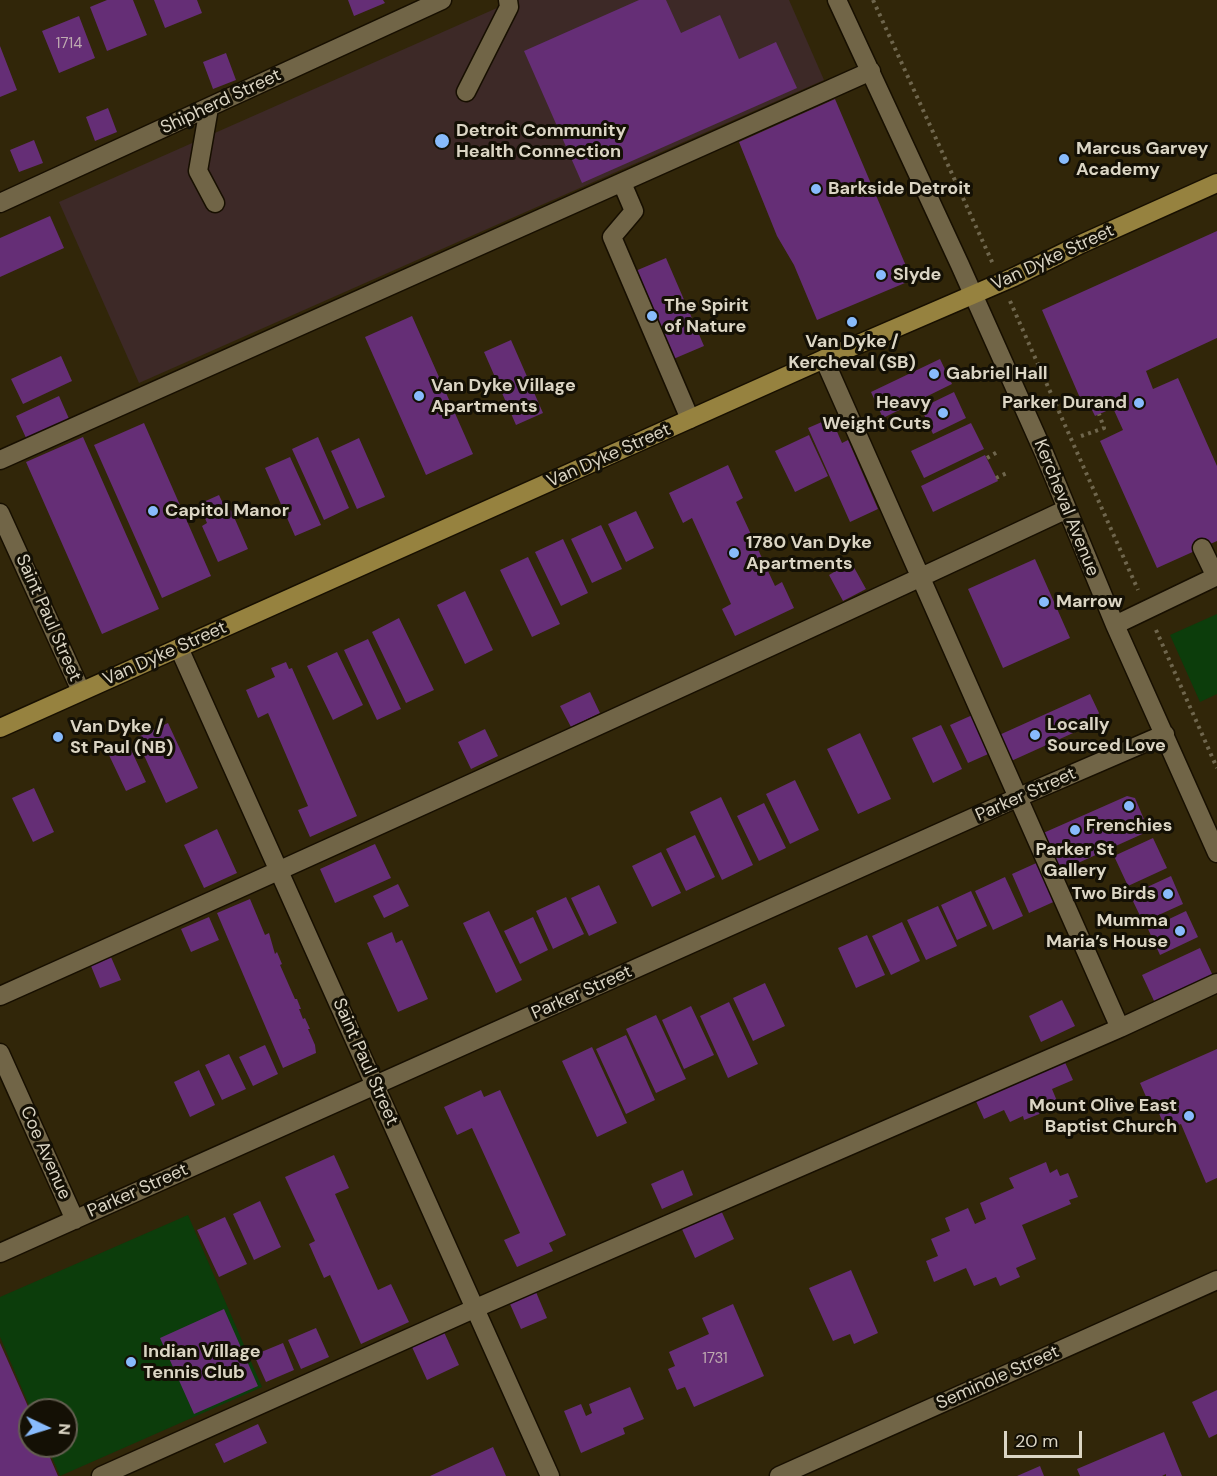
<!DOCTYPE html>
<meta charset="utf-8">
<style>
body{margin:0}
#map{position:relative;width:1217px;height:1476px;overflow:hidden;background:#312609;font-family:"DM Sans",sans-serif}
canvas{display:block}
.north{position:absolute;left:18px;top:1398px;width:60px;height:60px;box-sizing:border-box;background:#141005;border:2px solid #645f51;border-radius:50%;rotate:94deg;font-size:16px;font-weight:700;line-height:24px;text-align:center;color:#dbd5c4}
.north::after{content:'';display:block;margin:auto;width:21px;height:27px;background:#88bbfc;clip-path:polygon(50% 0,100% 100%,50% 72%,0 100%)}
.scale{position:absolute;left:1004px;top:1431px;width:78px;height:27px;box-sizing:border-box;border:3px solid #dbd5c4;border-top:0;padding-left:8px;font-size:18px;line-height:21px;white-space:nowrap;color:#dbd5c4;-webkit-text-stroke:4px #141005;paint-order:stroke}
</style>
<div id="map">
<canvas width="1217" height="1476"></canvas>
<div class="north">N</div>
<div class="scale">20 m</div>
</div>
<script>
const context = document.querySelector('canvas').getContext('2d');
context.lineJoin = 'round';
function paint(path, color) {
  context.fillStyle = color;
  context.fill(path, 'evenodd');
}
function trace(path, color, width, dash) {
  context.strokeStyle = color;
  context.lineWidth = width;
  context.lineCap = dash ? 'butt' : 'round';
  context.setLineDash(dash || []);
  context.stroke(path);
}
function label(font, color, halo, rows, align = 'center') {
  context.font = font + ' "DM Sans",sans-serif';
  context.lineWidth = 6;
  context.setLineDash([]);
  context.textBaseline = 'middle';
  context.strokeStyle = halo;
  context.fillStyle = color;
  for (const [text, x, y, turn = 0] of rows) {
    context.save();
    context.translate(x, y);
    context.rotate((+turn || 0) * Math.PI / 180);
    context.textAlign = isNaN(turn) ? turn : align;
    if (halo) context.strokeText(text, 0, 0);
    context.fillText(text, 0, 0);
    context.restore();
  }
}
paint(new Path2D(`
 M515,0H789L824,80L139,383L59,202Z`), '#3d2927');
paint(new Path2D(`
 M1217,614V694L1200,702L1170,635Z
 M188,1215L262,1387L60,1476L47,1446H66V1410H31L0,1337V1297Z`), '#0c3d0b');
paint(new Path2D(`
 M107,0H133L147,35L107,51L90,7Z
 M154,0H197L202,13L165,28Z
 M348,0H383L385,3L354,16Z
 M639,0H666L681,33L720,15L739,59L776,42L797,88L582,183L524,51Z
 M79,16L95,58L59,73L42,31Z
 M0,46L17,90L0,97Z
 M226,53L236,80L213,89L203,62Z
 M835,99L912,280L817,320L794,265L777,236L739,142Z
 M108,108L117,132L95,141L86,117Z
 M34,140L43,163L19,172L10,150Z
 M50,216L64,248L0,277V238Z
 M1217,231V338L1146,371L1153,389L1178,378L1217,466V541L1157,568L1100,441L1123,430L1113,408L1095,416L1085,396L1080,398L1042,310Z
 M666,258L704,346L671,360L633,272Z
 M412,316L473,454L426,475L365,337Z
 M511,340L543,413L516,425L484,352Z
 M61,356L72,381L23,404L11,379Z
 M940,359L952,384L883,418L871,392Z
 M954,392L966,418L933,434L921,408Z
 M59,396L70,421L27,440L16,416Z
 M831,418L842,443L848,440L878,509L850,522L808,428Z
 M144,423L211,576L162,598L94,445Z
 M971,423L984,449L924,478L911,451Z
 M809,435L828,476L795,492L775,451Z
 M83,437L159,609L102,634L26,462Z
 M318,437L349,508L324,520L292,449Z
 M359,438L385,497L357,509L331,451Z
 M985,455L998,481L933,512L921,486Z
 M290,457L321,525L295,536L265,468Z
 M728,465L743,498L736,502L775,586L782,582L794,608L735,636L722,609L731,604L692,518L683,523L669,493Z
 M219,495L227,512L231,510L248,549L218,562L202,526L207,523L199,504Z
 M636,511L654,548L626,562L608,524Z
 M601,525L622,569L592,583L571,539Z
 M563,539L588,593L561,606L535,552Z
 M528,557L560,624L532,637L500,570Z
 M1035,559L1070,638L1003,668L968,589Z
 M851,562L866,589L843,601L829,575Z
 M465,591L493,650L465,664L437,605Z
 M399,618L434,690L406,703L372,632Z
 M368,639L401,709L377,720L344,650Z
 M337,652L363,705L333,720L307,666Z
 M286,662L289,669L292,668L357,816L310,837L298,810L308,806L268,713L258,718L246,690L275,677L271,668Z
 M590,692L600,713L571,727L560,706Z
 M1090,694L1099,713L1093,724L1009,762L997,736Z
 M977,713L995,751L968,763L950,725Z
 M168,723L198,788L166,803L136,738Z
 M941,725L962,769L933,783L912,738Z
 M485,729L498,756L471,769L458,742Z
 M860,733L891,799L858,814L827,749Z
 M128,743L146,782L126,791L108,753Z
 M795,780L819,830L790,844L766,794Z
 M34,788L54,832L33,842L12,798Z
 M1127,796L1135,798L1149,831L1058,872L1041,834Z
 M721,797L753,865L722,880L690,812Z
 M764,803L786,848L759,861L737,816Z
 M217,829L237,873L204,888L184,845Z
 M695,835L715,877L686,891L666,849Z
 M1153,838L1167,868L1128,886L1114,856Z
 M375,844L391,878L335,903L320,869Z
 M661,852L681,893L652,907L632,866Z
 M1043,860L1060,899L1029,913L1012,874Z
 M1171,876L1183,904L1143,922L1130,895Z
 M1005,877L1023,916L993,930L975,891Z
 M398,884L409,906L384,918L373,896Z
 M599,885L617,923L589,936L571,898Z
 M971,891L987,926L957,940L941,905Z
 M566,897L584,934L553,949L536,911Z
 M250,899L265,935L269,933L275,954L277,952L282,964L280,965L295,999H297L301,1009H299L303,1019L305,1018L310,1029H308L315,1045L316,1053L283,1068L217,913Z
 M938,906L957,946L926,960L907,920Z
 M489,911L522,980L496,993L463,923Z
 M1186,911L1198,937L1160,955L1148,929Z
 M209,917L219,940L191,952L181,929Z
 M533,917L548,950L520,964L504,931Z
 M902,922L920,961L891,975L872,936Z
 M392,932L396,943L402,940L428,999L398,1012L367,943Z
 M867,935L885,975L856,988L838,948Z
 M1200,948L1213,976L1155,1003L1142,975Z
 M111,957L121,980L100,988L91,966Z
 M765,983L785,1026L753,1041L733,998Z
 M1062,1000L1075,1026L1041,1042L1029,1016Z
 M729,1002L758,1064L728,1078L700,1016Z
 M691,1006L714,1055L684,1069L662,1020Z
 M656,1015L686,1079L656,1093L626,1029Z
 M626,1035L655,1100L626,1114L596,1049Z
 M265,1045L278,1074L253,1086L239,1057Z
 M592,1047L627,1123L597,1137L562,1061Z
 M1217,1049V1178L1206,1183L1181,1124L1166,1130L1156,1106L1151,1108L1140,1083Z
 M229,1054L246,1089L222,1100L205,1065Z
 M1063,1058L1073,1080L1052,1089L1057,1101L1045,1106L1047,1111L1024,1120L1023,1116L1010,1122L1004,1110L984,1119L974,1097Z
 M199,1070L215,1105L190,1117L174,1082Z
 M481,1090L484,1097L500,1090L566,1235L549,1243L553,1251L517,1267L504,1240L520,1233L472,1128L457,1135L444,1107Z
 M334,1155L349,1188L335,1194L378,1290L391,1284L409,1322L361,1344L330,1275L324,1278L309,1244L315,1241L285,1177Z
 M1046,1162L1050,1173L1057,1169L1060,1176L1068,1173L1078,1197L1069,1200L1071,1204L1022,1225L1036,1259L1016,1268L1020,1277L1000,1286L996,1277L974,1286L966,1268L934,1282L926,1261L938,1256L931,1239L950,1231L945,1218L968,1208L975,1224L986,1219L980,1203L1014,1188L1009,1178Z
 M683,1170L693,1195L662,1209L651,1184Z
 M260,1201L281,1247L254,1260L233,1214Z
 M720,1208L734,1239L695,1258L681,1227Z
 M225,1217L247,1264L219,1277L197,1230Z
 M851,1270L878,1333L854,1344L850,1334L833,1341L809,1288Z
 M536,1292L547,1318L521,1329L510,1304Z
 M733,1304L764,1376L694,1407L685,1387L677,1390L668,1369L675,1366L669,1352L709,1334L702,1318Z
 M224,1309L258,1386L194,1414L160,1338Z
 M316,1328L329,1357L301,1369L288,1340Z
 M444,1332L459,1365L427,1380L412,1347Z
 M0,1343L30,1411V1446H45L58,1476H0Z
 M283,1343L294,1370L266,1382L254,1355Z
 M630,1387L644,1419L623,1428L625,1434L581,1453L564,1411L581,1404L586,1416L592,1413L589,1404Z
 M1217,1390V1434L1209,1438L1192,1402Z
 M258,1424L267,1443L224,1463L215,1444Z
 M1164,1432L1182,1476H1166V1474L1162,1476H1080L1077,1469Z
 M493,1447L506,1476H430Z
 M1040,1466L1044,1476H1017Z`), '#652e76');
const minor = new Path2D(`
 M837,0L960,265L1044,453L1115,625L1217,853
 M466,92L509,7L508,0
 M209,108L198,171L215,203
 M622,183L634,211L612,237L690,419
 M0,203L442,0
 M824,359L1120,1028
 M0,460L871,71
 M0,513L81,691
 M1202,548L1216,577
 M1115,625L1217,576
 M179,648L550,1476
 M0,996C357,836 713,675 1067,509
 M0,1053L75,1220
 M0,1253L1019,797L1165,734
 M101,1476L476,1308L1120,1028L1217,983
 M779,1476L1217,1280`);
const major = new Path2D(`
 M0,728L824,359L1014,277L1081,244L1217,183`);
trace(minor, '#170f00', 21);
trace(major, '#170f00', 21);
trace(new Path2D(`
 M873,0L993,264
 M1010,301L1138,590
 M1081,436L1104,428L1099,414
 M987,458L999,451
 M996,478L1009,472
 M1156,630L1217,768`), '#6f664d', 4, [3, 4.5]);
trace(minor, '#716547', 18);
trace(major, '#96823f', 18);
for (const [x, y, r, color] of [
 [442,141,8,"#88bbfc"],
 [1064,159,6,"#88bbfc"],
 [816,189,6,"#88bbfc"],
 [881,275,6,"#88bbfc"],
 [652,316,6,"#88bbfc"],
 [852,322,6,"#88bbfc"],
 [934,374,6,"#88bbfc"],
 [419,396,6,"#88bbfc"],
 [1139,403,6,"#88bbfc"],
 [943,413,6,"#88bbfc"],
 [153,511,6,"#88bbfc"],
 [734,553,6,"#88bbfc"],
 [1044,602,6,"#88bbfc"],
 [1035,735,6,"#88bbfc"],
 [58,737,6,"#88bbfc"],
 [1129,806,6,"#88bbfc"],
 [1075,830,6,"#88bbfc"],
 [1168,894,6,"#88bbfc"],
 [1180,931,6,"#88bbfc"],
 [1189,1116,6,"#88bbfc"],
 [131,1362,6,"#88bbfc"]
]) {
  const dot = new Path2D();
  dot.arc(x, y, r, 0, 2 * Math.PI);
  context.fillStyle = color;
  context.fill(dot);
  trace(dot, '#141005', 2);
}
label('15px', '#beabb0', null, [
 ["1714",69,44],
 ["1731",715,1359]
]);
label('18px', '#dbd5c4', '#141005', [
 ["Shipherd Street",221,102,-25],
 ["Van Dyke Street",1053,258,-25],
 ["Van Dyke Street",609,456,-24],
 ["Kercheval Avenue",1066,508,68],
 ["Saint Paul Street",48,618,66],
 ["Van Dyke Street",165,654,-24],
 ["Parker Street",1026,795,-24],
 ["Parker Street",582,993,-24],
 ["Saint Paul Street",365,1062,66],
 ["Coe Avenue",45,1153,66],
 ["Parker Street",138,1191,-24],
 ["Seminole Street",998,1378,-24]
]);
label('bold 18px', '#dbd5c4', '#141005', [
 ["Detroit Community",456,131],
 ["Health Connection",456,152],
 ["Marcus Garvey",1076,149],
 ["Academy",1076,170],
 ["Barkside Detroit",828,189],
 ["Slyde",893,275],
 ["The Spirit",664,306],
 ["of Nature",664,327],
 ["Van Dyke /",852,342,"center"],
 ["Kercheval (SB)",852,363,"center"],
 ["Gabriel Hall",946,374],
 ["Van Dyke Village",431,386],
 ["Apartments",431,407],
 ["Heavy",931,403,"right"],
 ["Weight Cuts",931,424,"right"],
 ["Parker Durand",1127,403,"right"],
 ["Capitol Manor",165,511],
 ["1780 Van Dyke",746,543],
 ["Apartments",746,564],
 ["Marrow",1056,602],
 ["Locally",1047,725],
 ["Sourced Love",1047,746],
 ["Van Dyke /",70,727],
 ["St Paul (NB)",70,748],
 ["Frenchies",1129,826,"center"],
 ["Parker St",1075,850,"center"],
 ["Gallery",1075,871,"center"],
 ["Two Birds",1156,894,"right"],
 ["Mumma",1168,921,"right"],
 ["Maria’s House",1168,942,"right"],
 ["Mount Olive East",1177,1106,"right"],
 ["Baptist Church",1177,1127,"right"],
 ["Indian Village",143,1352],
 ["Tennis Club",143,1373]
], 'left');
</script>
